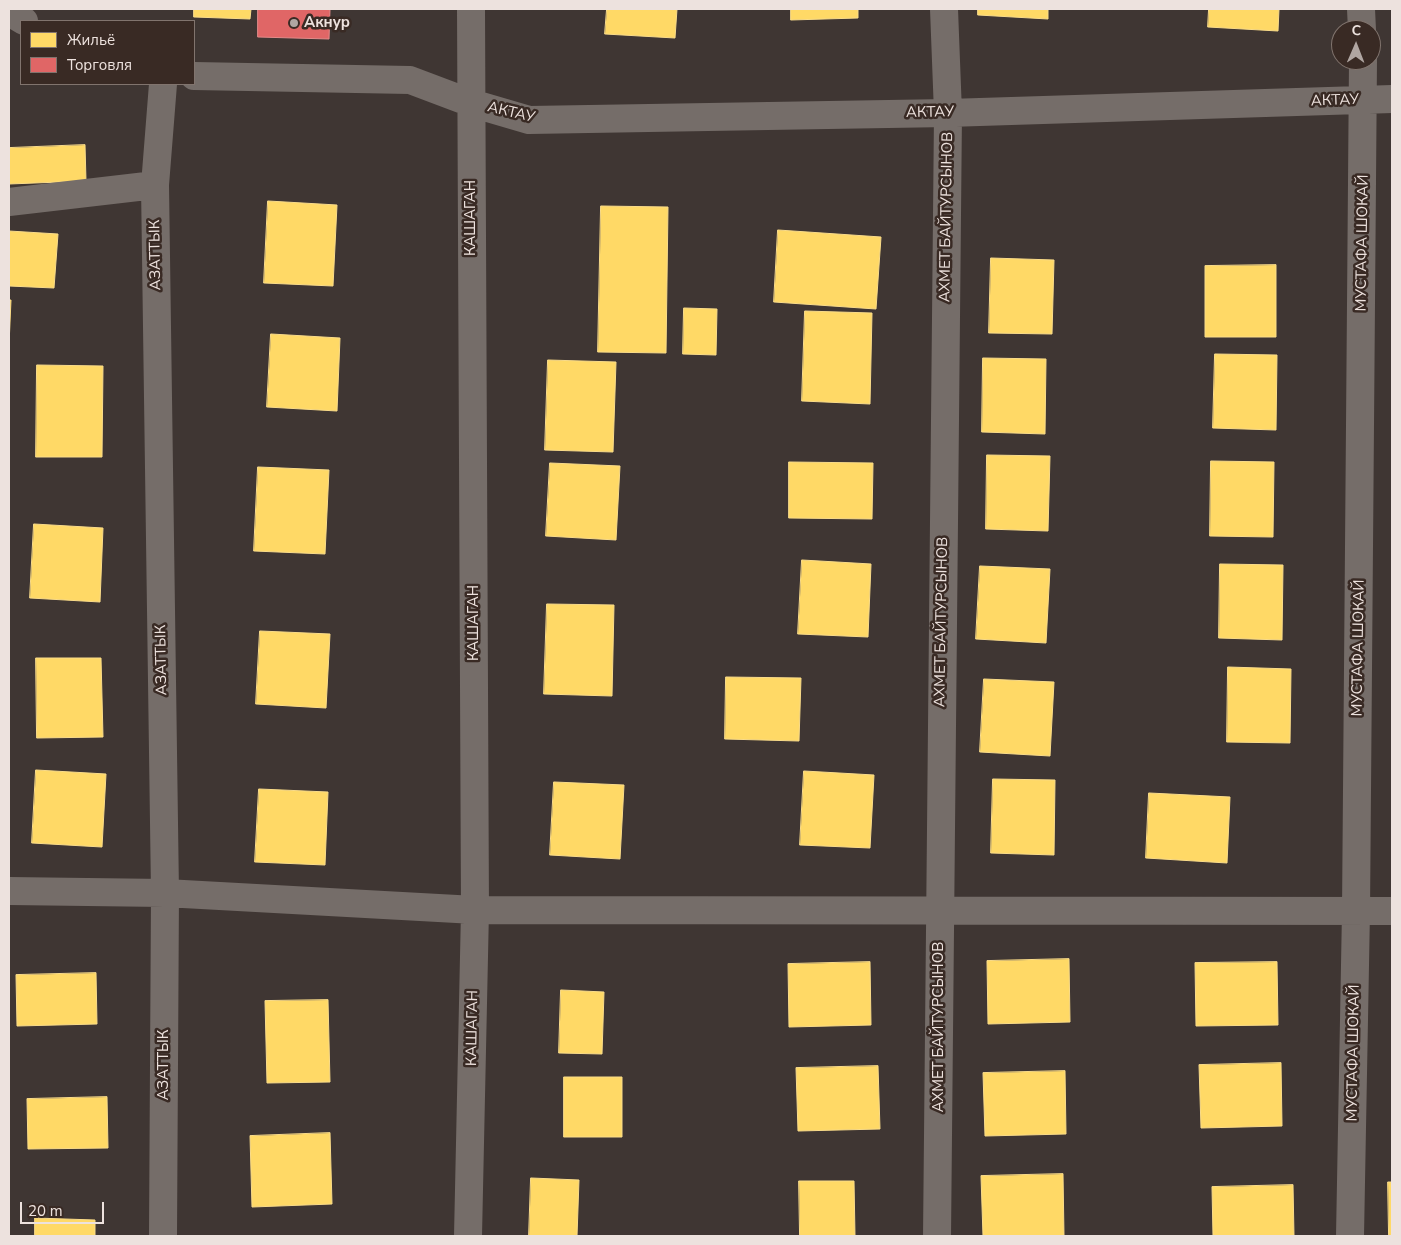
<!DOCTYPE html>
<meta charset="utf-8">
<style>
body{margin:0}
#map{position:relative;width:1401px;height:1245px;overflow:hidden;background:#3f3633;font-family:"Nunito Sans",sans-serif}
canvas{display:block}
.frame{position:absolute;inset:0;border:10px solid #ede2de;pointer-events:none}
.legend{position:absolute;left:20px;top:20px;width:175px;height:65px;box-sizing:border-box;background:#392a24;border:1px solid #81746e;margin:0;padding:6px 9px;list-style:none;font-size:15px;color:#ede2de}
.legend li{display:flex;align-items:center;gap:10px;height:25px}
.legend b{width:25px;border:1px solid #81746e}
.north{position:absolute;left:1331px;top:20px;width:50px;height:50px;box-sizing:border-box;background:#392a24;border:1px solid #81746e;border-radius:50%;rotate:1deg;font-size:14px;font-weight:700;line-height:20px;text-align:center;color:#ede2de}
.north::after{content:'';display:block;margin:auto;width:18px;height:22px;background:#b0a6a2;clip-path:polygon(50% 0,100% 100%,50% 72%,0 100%)}
.scale{position:absolute;left:20px;top:1202px;width:84px;height:22px;box-sizing:border-box;border:2px solid #ede2de;border-top:0;padding-left:6px;font-size:15px;line-height:18px;white-space:nowrap;color:#ede2de;-webkit-text-stroke:4px #392a24;paint-order:stroke}
</style>
<div id="map">
<canvas width="1401" height="1245"></canvas>
<div class="frame"></div>
<ul class="legend">
<li><b style="height:14px;background:#ffd966"></b>Жильё</li>
<li><b style="height:14px;background:#e06666"></b>Торговля</li>
</ul>
<div class="north">С</div>
<div class="scale">20 m</div>
</div>
<script>
const context = document.querySelector('canvas').getContext('2d');
context.lineJoin = 'round';
function paint(path, color) {
  context.fillStyle = color;
  context.fill(path, 'evenodd');
}
function trace(path, color, width, dash) {
  context.strokeStyle = color;
  context.lineWidth = width;
  context.lineCap = dash ? 'butt' : 'round';
  context.setLineDash(dash || []);
  context.stroke(path);
}
function label(font, color, halo, rows, align = 'center') {
  context.font = font + ' "Nunito Sans",sans-serif';
  context.lineWidth = 5;
  context.setLineDash([]);
  context.textBaseline = 'middle';
  context.strokeStyle = halo;
  context.fillStyle = color;
  for (const [text, x, y, turn = 0] of rows) {
    context.save();
    context.translate(x, y);
    context.rotate((+turn || 0) * Math.PI / 180);
    context.textAlign = isNaN(turn) ? turn : align;
    if (halo) context.strokeText(text, 0, 0);
    context.fillText(text, 0, 0);
    context.restore();
  }
}
const homes = new Path2D(`
 M194,9H251L250,19L194,17Z
 M607,9H677L675,38L605,34Z
 M791,9H858V18L791,20Z
 M978,9H1048V19L978,15Z
 M1209,9H1279L1278,31L1208,27Z
 M85,145L86,181L9,184V148Z
 M268,201L337,205L333,286L264,283Z
 M601,206L668,207L666,353L598,352Z
 M778,230L881,237L876,309L774,302Z
 M9,231L58,234L54,288L9,286Z
 M991,258L1054,260L1052,334L989,333Z
 M1276,265V337H1205V266Z
 M9,300H11L9,345Z
 M684,308L717,309L716,355L683,354Z
 M805,311L872,313L870,404L802,401Z
 M271,334L340,338L337,411L267,407Z
 M1215,354L1277,355L1276,430L1213,428Z
 M983,358L1046,359L1045,434L982,432Z
 M548,360L616,362L613,452L545,450Z
 M37,365L103,366L102,457H36Z
 M987,455L1050,456L1048,531L986,529Z
 M1211,461L1274,462L1273,537L1210,536Z
 M789,462L873,463L872,519L789,518Z
 M550,463L620,466L616,540L546,536Z
 M258,467L329,470L325,554L254,551Z
 M34,524L103,528L100,602L30,598Z
 M802,560L871,564L868,637L798,634Z
 M1220,564L1283,565L1282,640L1219,638Z
 M980,566L1050,569L1046,643L976,639Z
 M547,604L614,605L612,696L544,694Z
 M260,631L330,634L326,708L256,704Z
 M36,658H101L103,737L37,738Z
 M1228,667L1291,669L1290,743L1227,742Z
 M726,677L801,678L799,741L725,739Z
 M984,679L1054,682L1050,756L980,752Z
 M36,770L106,774L102,847L32,843Z
 M804,771L874,775L870,848L800,845Z
 M993,779L1055,780L1054,855L991,853Z
 M554,782L624,785L620,859L550,855Z
 M259,789L328,792L325,865L255,862Z
 M1149,793L1230,797L1227,863L1146,858Z
 M1069,959L1070,1022L988,1024L987,961Z
 M870,962L871,1025L789,1027L788,964Z
 M1277,962L1278,1025L1196,1026L1195,963Z
 M96,973L97,1024L17,1026L16,975Z
 M561,990L604,992L602,1054L559,1053Z
 M328,1000L330,1082L267,1083L265,1001Z
 M1281,1063L1282,1126L1201,1128L1199,1065Z
 M878,1066L880,1129L798,1131L796,1068Z
 M1065,1071L1066,1134L985,1136L983,1073Z
 M564,1077H622V1137H564Z
 M107,1097L108,1148L28,1149L27,1099Z
 M330,1133L332,1204L252,1207L250,1136Z
 M1063,1174L1064,1236H983L981,1176Z
 M531,1178L579,1180L577,1236H529Z
 M799,1181H854L855,1236H800Z
 M1388,1182H1392V1236H1389Z
 M1293,1185L1294,1236H1213L1212,1187Z
 M35,1218L95,1220V1236H35Z`);
paint(homes, '#ffd966');
trace(homes, '#fadc8a', 1);
const shops = new Path2D(`
 M258,9H330L329,39L258,37Z`);
paint(shops, '#e06666');
trace(shops, '#e48b8a', 1);
trace(new Path2D(`
 M1361,9L1362,30
 M9,12L24,21
 M194,76L410,80L471,103L529,120L948,113L1392,99
 M9,202L155,185
 M9,891L165,893L475,910L1392,911
 M163,1236L165,893L155,185L163,84
 M468,1236L475,910L471,9
 M937,1236L948,113L944,9
 M1350,1236L1356,911L1363,60`), '#756d69', 28);
for (const [x, y, r, color] of [
 [294,23,5,"#b0a6a2"]
]) {
  const dot = new Path2D();
  dot.arc(x, y, r, 0, 2 * Math.PI);
  context.fillStyle = color;
  context.fill(dot);
  trace(dot, '#392a24', 2);
}
label('bold 15px', '#ede2de', '#392a24', [
 ["Акнур",304,23]
], 'left');
label('15px', '#ede2de', '#392a24', [
 ["АКТАУ",1335,101,-2],
 ["АКТАУ",511,113,13],
 ["АКТАУ",930,113,-1],
 ["АХМЕТ БАЙТУРСЫНОВ",947,217,-89],
 ["КАШАГАН",471,218,-90],
 ["МУСТАФА ШОКАЙ",1363,243,-89],
 ["АЗАТТЫК",156,255,-91],
 ["АХМЕТ БАЙТУРСЫНОВ",942,622,-89],
 ["КАШАГАН",474,623,-90],
 ["МУСТАФА ШОКАЙ",1359,648,-89],
 ["АЗАТТЫК",162,660,-91],
 ["АХМЕТ БАЙТУРСЫНОВ",939,1027,-90],
 ["КАШАГАН",473,1028,-89],
 ["МУСТАФА ШОКАЙ",1354,1053,-89],
 ["АЗАТТЫК",164,1065,-90]
]);
</script>
